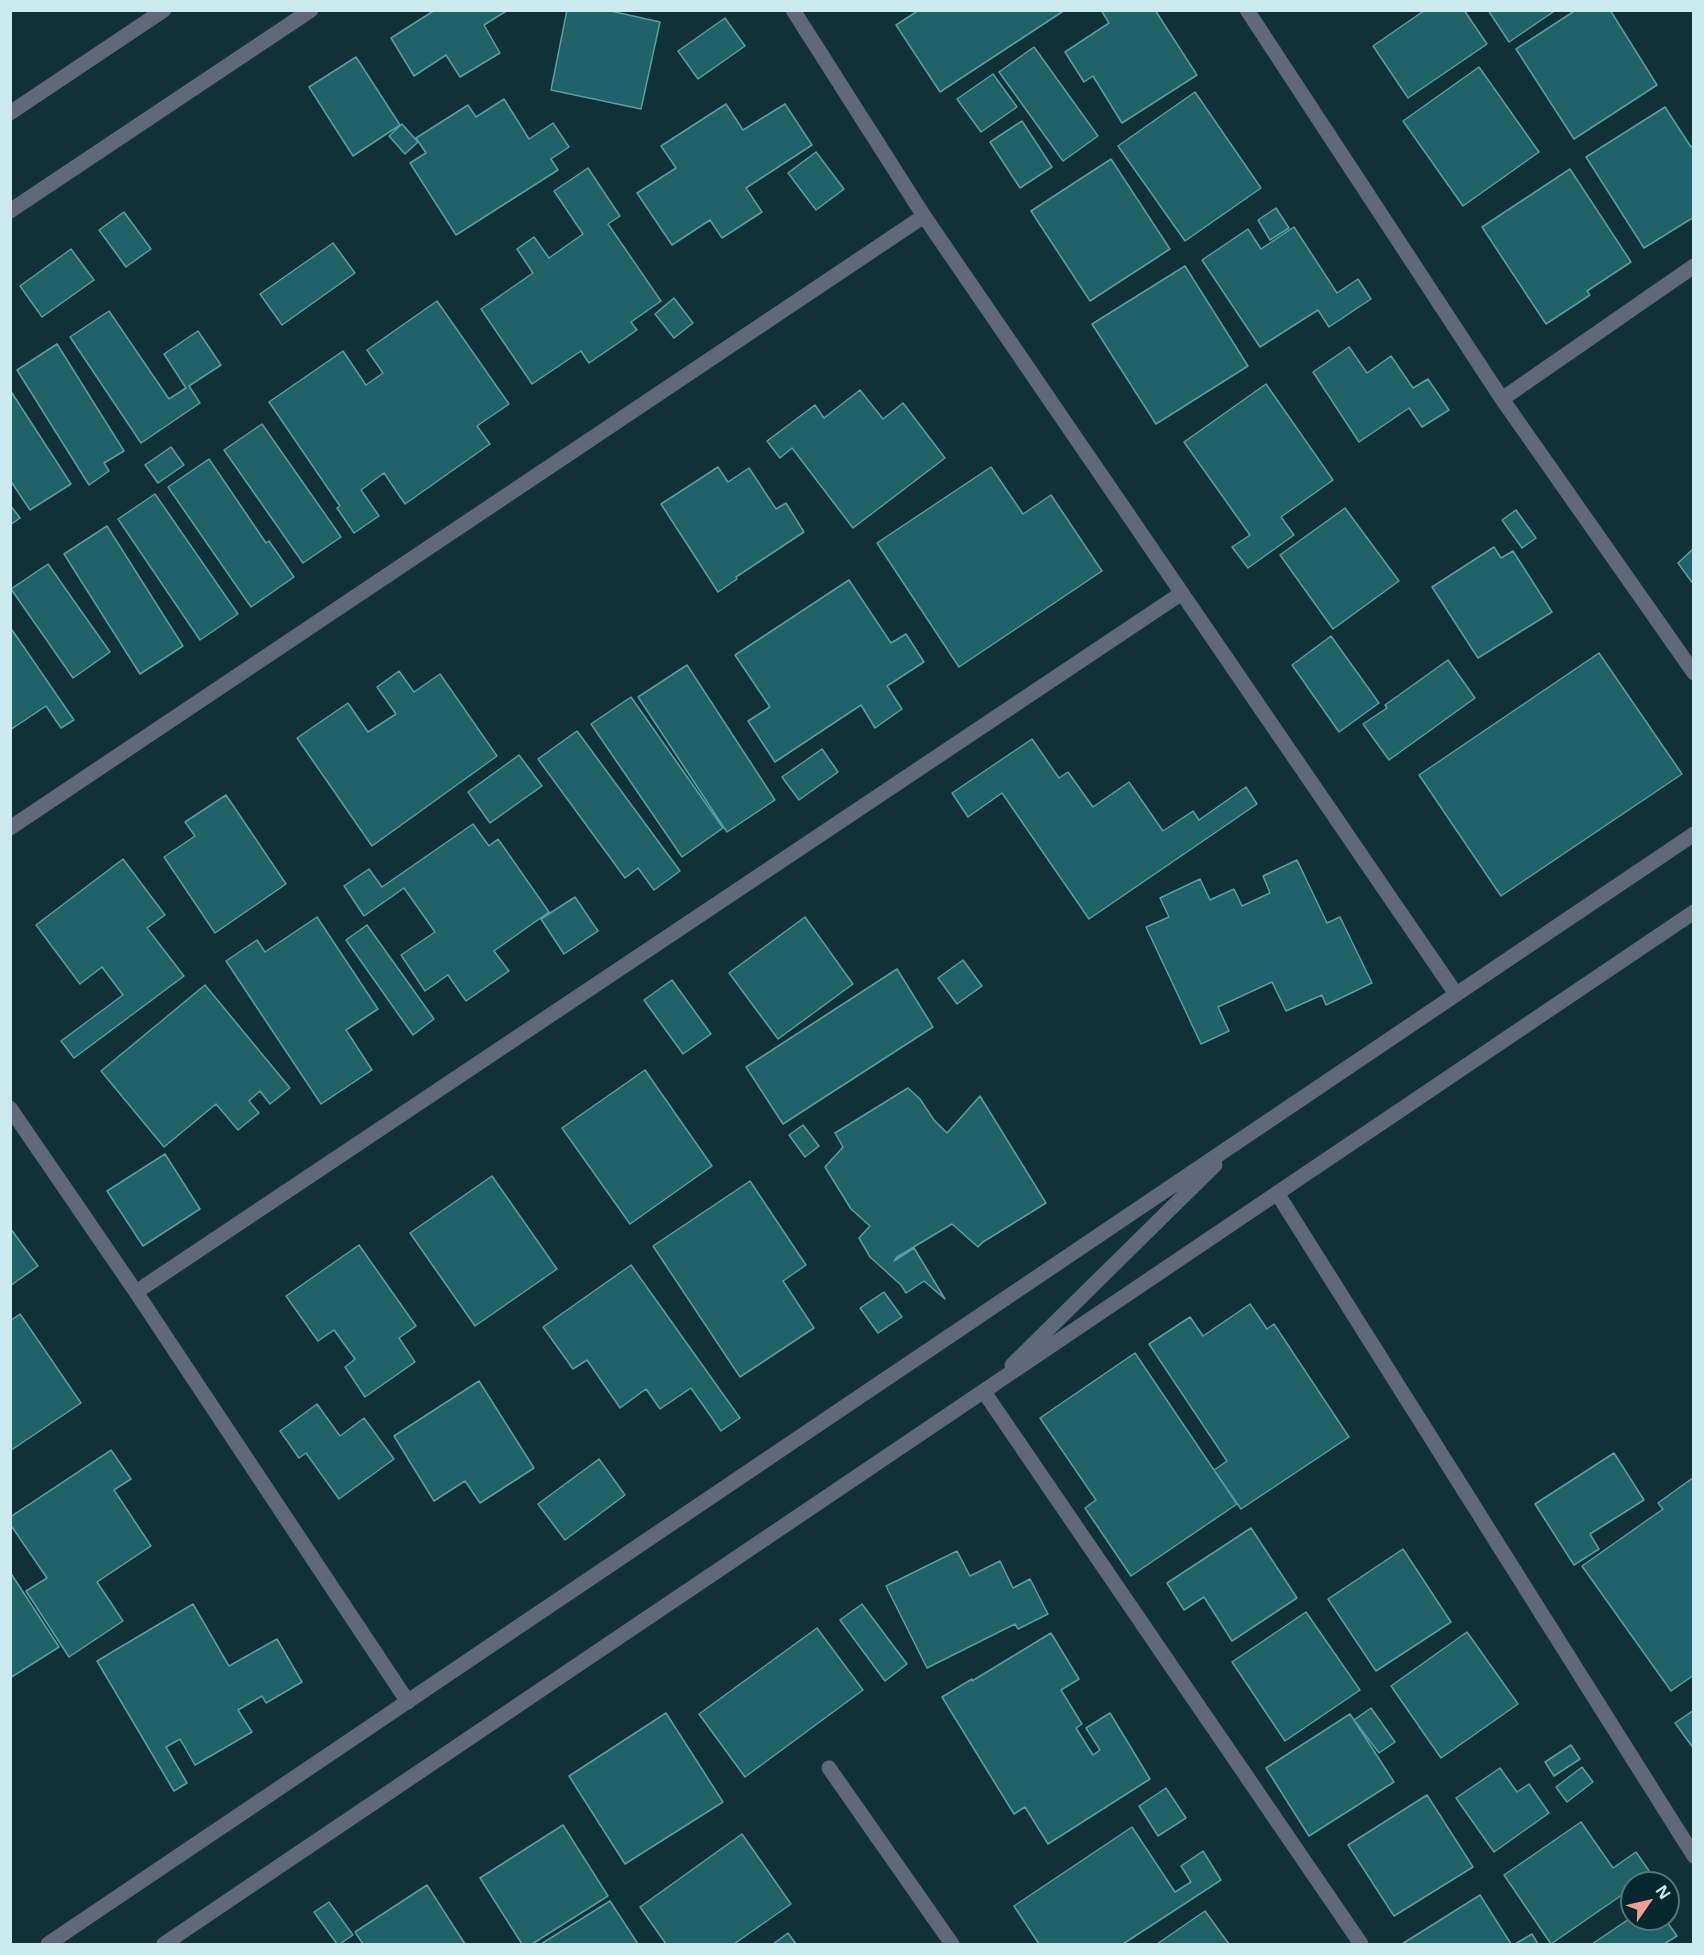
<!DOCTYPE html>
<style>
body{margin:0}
#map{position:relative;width:1704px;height:1955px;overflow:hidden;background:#103236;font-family:"Noto Sans",sans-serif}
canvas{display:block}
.frame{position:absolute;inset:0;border:12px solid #cbeaed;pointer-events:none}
.north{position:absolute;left:1620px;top:1871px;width:60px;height:60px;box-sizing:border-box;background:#04282c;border:2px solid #547679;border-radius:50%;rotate:56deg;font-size:16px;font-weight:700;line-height:24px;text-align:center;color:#cbeaed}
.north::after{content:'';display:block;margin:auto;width:21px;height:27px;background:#f59c96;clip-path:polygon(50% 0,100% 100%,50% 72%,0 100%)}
</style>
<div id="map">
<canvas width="1704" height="1955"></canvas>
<div class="frame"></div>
<div class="north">N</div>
</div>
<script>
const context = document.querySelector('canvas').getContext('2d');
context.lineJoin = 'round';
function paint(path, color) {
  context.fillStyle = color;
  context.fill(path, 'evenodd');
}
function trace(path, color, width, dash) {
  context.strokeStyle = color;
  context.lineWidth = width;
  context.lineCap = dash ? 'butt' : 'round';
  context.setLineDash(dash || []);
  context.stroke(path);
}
const building = new Path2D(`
 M435,10H508L484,25L500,53L460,77L446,55L414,76L391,38Z
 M567,10H606L660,22L641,109L551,90Z
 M919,10H1065L940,92L896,25Z
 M1101,10H1155L1197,75L1122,123L1093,76L1084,82L1065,52L1109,23Z
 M1425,10H1464L1487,44L1408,98L1373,46Z
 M1488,10H1556L1509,42Z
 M1576,10H1610L1657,85L1574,139L1516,49Z
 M725,18L745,46L698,79L678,51Z
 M1034,47L1098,136L1063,161L999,72Z
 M356,57L400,125L353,156L309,87Z
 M1479,67L1539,152L1463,206L1403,121Z
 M993,74L1017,107L981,132L957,99Z
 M1195,92L1261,188L1185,241L1118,146Z
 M504,99L529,139L553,123L569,147L551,159L558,170L456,235L410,163L426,153L416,138L468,105L476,117Z
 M726,104L743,130L785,104L812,145L746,188L762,212L722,238L710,220L672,245L637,193L676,168L661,146Z
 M1665,107L1691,147L1694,145V217L1644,248L1586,157Z
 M1022,121L1052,167L1020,188L990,142Z
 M402,124L418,142L405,154L389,136Z
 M816,152L844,189L816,210L788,173Z
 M1111,159L1170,249L1090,301L1031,211Z
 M588,168L620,216L608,224L661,301L631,322L637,330L589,363L581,351L532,384L481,309L533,273L517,249L534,237L549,258L583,234L554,191Z
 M1570,169L1631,262L1587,291L1590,295L1546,324L1482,227Z
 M1276,208L1289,228L1270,240L1258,220Z
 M124,212L151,249L126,267L99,230Z
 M1294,227L1337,293L1358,279L1371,299L1329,327L1318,310L1260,347L1202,260L1248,229L1261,249Z
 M333,243L355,273L282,325L260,294Z
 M71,249L94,280L42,317L20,286Z
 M1185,266L1248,366L1156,424L1092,324Z
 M674,298L693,323L674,338L655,314Z
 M437,301L509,404L477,426L490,444L405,504L384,473L361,490L379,516L354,533L337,508L340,506L269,402L343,351L366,385L383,373L367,350Z
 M109,311L169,399L186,388L164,354L198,331L221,365L189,386L200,403L141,443L70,337Z
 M57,344L124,451L104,463L109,471L89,485L17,370Z
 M1349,347L1367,373L1391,356L1413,388L1428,379L1449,410L1422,427L1409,408L1359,442L1313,372Z
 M1266,384L1333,480L1281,517L1294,535L1248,568L1232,547L1250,535L1184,442Z
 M10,390L71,484L30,510L10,480Z
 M860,390L883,419L903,403L945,458L853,528L792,448L780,458L767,441L815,405L824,418Z
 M262,424L341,537L303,563L224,450Z
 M171,447L184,465L158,483L145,465Z
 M209,459L266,543L269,541L294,577L251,607L168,487Z
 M718,467L728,482L749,468L776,509L786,503L804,532L736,577L737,579L718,592L661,504Z
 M991,467L1023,514L1051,495L1102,571L959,667L877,543Z
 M155,494L238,614L200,640L118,519Z
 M10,505L20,518L10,525Z
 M1345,508L1399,581L1333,629L1280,555Z
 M1516,510L1536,538L1522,548L1502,520Z
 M107,526L183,646L140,674L64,554Z
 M1494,547L1501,558L1513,551L1552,612L1478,658L1432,587Z
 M1694,548V585L1678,563Z
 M48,564L110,652L73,678L11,589Z
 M849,580L891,643L906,634L924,662L887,686L902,709L875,728L861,705L775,762L748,721L770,707L735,655Z
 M10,627L74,720L61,728L46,706L10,730Z
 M1331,636L1379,703L1339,732L1292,665Z
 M1599,653L1682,774L1501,896L1419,775Z
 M1448,660L1475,698L1389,760L1363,724L1387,708L1385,705Z
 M687,665L775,800L727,832L638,697Z
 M399,671L414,692L440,674L497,756L372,846L297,738L348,703L368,732L396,714L377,687Z
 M631,697L723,828L682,857L591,724Z
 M577,731L680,871L654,890L638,868L625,878L538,759Z
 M1032,739L1059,778L1068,772L1093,807L1129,782L1163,831L1193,811L1199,820L1246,787L1257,804L1089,919L1002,793L968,817L952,793Z
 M822,749L838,772L799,800L782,777Z
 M519,755L542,786L490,823L468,792Z
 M226,795L286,884L215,933L164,857L195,836L185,822Z
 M473,824L489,846L498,839L549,912L494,951L509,971L466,1001L448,975L425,991L401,955L435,932L404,888L364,916L344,886L369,869L382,887Z
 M123,859L165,915L147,928L184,976L74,1058L61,1041L123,995L102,967L80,984L36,925Z
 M1297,860L1327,923L1340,917L1372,983L1326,1005L1322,995L1286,1011L1272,982L1218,1007L1229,1031L1201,1044L1146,927L1169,917L1160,898L1200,879L1210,900L1234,889L1242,906L1270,893L1263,876Z
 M575,897L598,931L564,954L541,919Z
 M317,917L378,1009L346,1030L372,1070L321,1104L226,961L257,940L265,952Z
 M805,917L853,984L778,1039L729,973Z
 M367,925L434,1019L413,1035L346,940Z
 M963,960L982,986L957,1004L938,978Z
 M897,969L933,1027L783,1124L746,1067Z
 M672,980L711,1034L683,1054L644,1000Z
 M205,985L290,1088L270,1104L260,1091L249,1101L259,1113L238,1130L216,1104L164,1147L101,1071Z
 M645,1070L712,1166L630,1224L562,1128Z
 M908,1088L920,1099L934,1120L947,1133L980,1096L1046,1203L983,1242L978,1247L952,1224L897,1257L894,1261L914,1248L945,1299L924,1281L906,1293L901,1285L870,1257L859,1238L870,1226L851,1209L825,1167L843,1147L835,1133Z
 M803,1125L819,1146L805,1157L789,1135Z
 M165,1154L200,1209L143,1246L107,1191Z
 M492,1176L557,1269L475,1326L410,1233Z
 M750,1181L806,1265L783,1281L814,1328L740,1377L653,1246Z
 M10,1228L38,1266L10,1286Z
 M359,1245L416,1326L399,1338L415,1362L365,1397L345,1367L355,1359L334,1330L318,1341L286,1296Z
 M631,1265L740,1418L721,1431L691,1388L660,1409L646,1389L620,1408L587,1360L573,1369L543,1327Z
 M884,1292L902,1317L878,1333L860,1308Z
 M1250,1304L1267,1329L1274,1324L1349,1437L1241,1509L1214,1470L1227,1461L1149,1344L1190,1317L1203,1336Z
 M20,1314L81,1403L10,1451V1321Z
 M1135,1353L1237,1504L1131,1576L1085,1508L1096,1500L1040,1418Z
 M479,1381L534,1468L480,1503L465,1481L434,1501L394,1436Z
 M317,1404L340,1436L364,1418L394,1459L339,1499L306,1453L299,1458L280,1431Z
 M111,1450L131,1479L114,1490L151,1546L97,1582L123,1621L69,1657L26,1591L47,1578L10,1524V1517Z
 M1614,1453L1644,1500L1590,1534L1599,1549L1574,1565L1535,1504Z
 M599,1459L625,1495L565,1540L538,1504Z
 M1694,1477V1675L1671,1691L1582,1566L1663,1509L1658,1503Z
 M1251,1528L1297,1598L1232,1641L1204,1597L1184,1610L1167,1583Z
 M1403,1549L1451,1622L1376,1671L1328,1599Z
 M957,1551L970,1576L1000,1561L1013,1588L1030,1579L1048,1614L1018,1629L1015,1624L927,1668L886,1586Z
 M10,1572L59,1647L10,1678Z
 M193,1604L229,1666L277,1639L302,1682L266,1703L262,1696L238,1710L252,1732L195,1765L180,1739L166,1747L187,1783L174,1791L97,1661Z
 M862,1604L907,1664L885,1681L840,1620Z
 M1306,1612L1360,1690L1285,1741L1232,1662Z
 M817,1628L863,1690L745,1777L699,1714Z
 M1467,1632L1518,1704L1441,1758L1391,1686Z
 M1051,1633L1079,1679L1061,1690L1082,1724L1076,1728L1093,1755L1100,1750L1086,1728L1110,1713L1150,1779L1048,1844L1025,1807L1014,1814L942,1697L972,1679V1681Z
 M1371,1708L1395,1742L1379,1753L1354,1720Z
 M1694,1710V1749L1675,1723Z
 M666,1713L723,1802L625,1864L569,1776Z
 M1350,1714L1394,1782L1309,1836L1266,1768Z
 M1571,1745L1580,1759L1554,1776L1545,1762Z
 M1582,1767L1593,1782L1567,1802L1556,1787Z
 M1500,1768L1517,1792L1529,1784L1549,1813L1494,1852L1456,1798Z
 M1166,1788L1186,1818L1158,1836L1139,1806Z
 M1427,1795L1473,1867L1394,1916L1348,1845Z
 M1581,1822L1613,1868L1636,1852L1652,1875L1640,1883H1632V1888L1551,1944L1504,1875Z
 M563,1825L608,1896L532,1944H522L480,1878Z
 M1132,1827L1175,1892L1191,1882L1181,1866L1203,1851L1221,1880L1123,1944H1039L1014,1906Z
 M742,1834L791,1904L734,1944H666L640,1907Z
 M427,1885L465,1944H363L355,1932Z
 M1480,1895L1511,1944H1402Z
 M610,1901L638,1944H541Z
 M329,1902L353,1935L340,1944H337L314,1912Z
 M1205,1911L1229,1944H1157Z
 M1632,1917V1919H1665L1677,1936L1664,1944H1592Z
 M788,1933L796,1944H773Z
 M1532,1934L1538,1944H1515Z`);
paint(building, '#1f6369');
trace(building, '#5c9ca2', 1.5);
trace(new Path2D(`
 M1502,399L1694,266`), '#60697a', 15);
trace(new Path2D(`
 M793,10L924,216L1456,994
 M1247,10L1502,399L1694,673
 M10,828L924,216
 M10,1108L136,1292L408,1702
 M1277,1193L1694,1856
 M136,1292L1182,593
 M984,1392L1361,1944
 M829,1768L952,1944`), '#60697a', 15);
trace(new Path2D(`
 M10,113L164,10
 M10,211L311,10
 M1012,1365L1215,1165
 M48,1944L1694,834
 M164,1944L1694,912`), '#60697a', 15);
</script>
